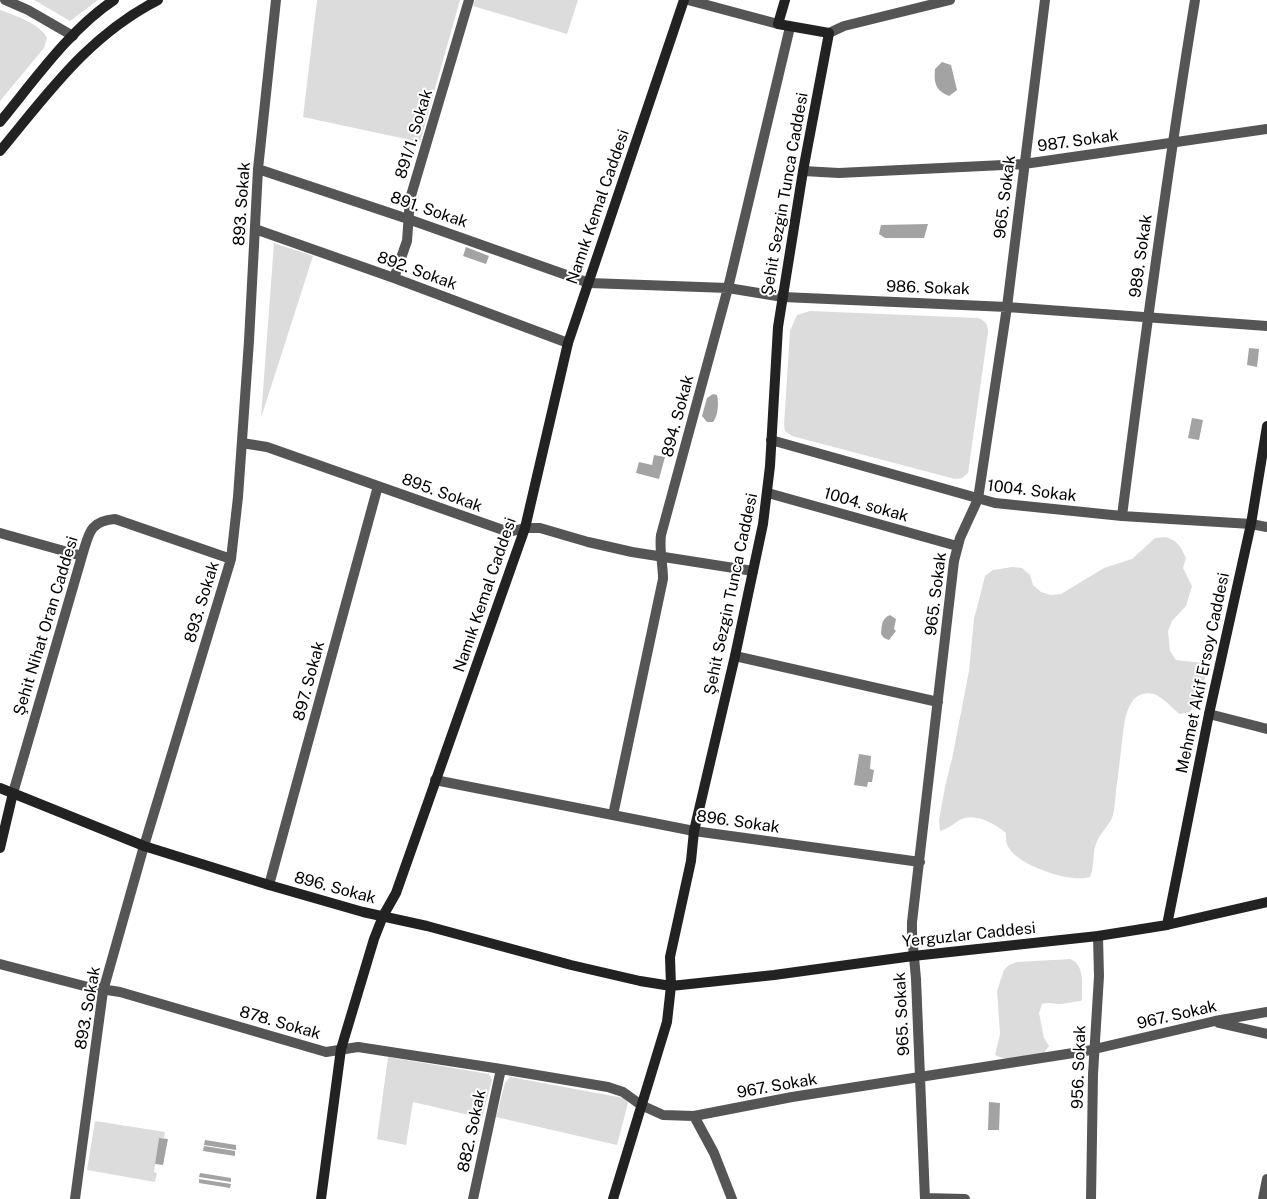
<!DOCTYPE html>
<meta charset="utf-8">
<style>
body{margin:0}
canvas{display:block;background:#fff}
</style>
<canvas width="1267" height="1199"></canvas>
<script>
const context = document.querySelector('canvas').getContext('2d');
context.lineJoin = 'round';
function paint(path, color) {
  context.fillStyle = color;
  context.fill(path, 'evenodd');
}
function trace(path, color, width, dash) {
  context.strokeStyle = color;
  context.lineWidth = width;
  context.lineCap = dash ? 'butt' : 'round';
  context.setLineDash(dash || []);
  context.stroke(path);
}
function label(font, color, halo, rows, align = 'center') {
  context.font = font + ' "Public Sans",sans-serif';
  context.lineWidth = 4;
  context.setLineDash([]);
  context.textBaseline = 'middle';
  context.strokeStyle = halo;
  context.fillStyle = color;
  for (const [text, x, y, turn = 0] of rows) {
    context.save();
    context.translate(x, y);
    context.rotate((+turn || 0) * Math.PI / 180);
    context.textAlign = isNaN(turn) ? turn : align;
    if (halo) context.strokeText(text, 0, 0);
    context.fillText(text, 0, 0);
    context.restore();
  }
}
paint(new Path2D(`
 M34,0H98L70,21Z
 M317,0H460L420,142L303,117Z
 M475,0H578L567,34L473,6Z
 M0,10C14,15 41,24 47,38L44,48L0,101Z
 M274,243L313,256L261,418Z
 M810,311L978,318C985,321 988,323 988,332L968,473L962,478L955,479L792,436L785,431L784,425L790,331L797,315Z
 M1166,537L1175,541L1181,548L1186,558L1183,568L1192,586L1186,606L1172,621L1168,631L1170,651L1176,660L1203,663C1209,680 1201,698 1190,712L1180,714C1167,705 1157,686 1138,696C1129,701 1125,717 1124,726C1121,748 1119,770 1116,791C1115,800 1115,810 1112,818C1108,827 1099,834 1096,844C1092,855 1095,865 1090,877C1071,883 1024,867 1011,851C1006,845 1006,840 1006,833C994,823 973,811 958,821C951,826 949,828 940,831L939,820L945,787L952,759L969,671L974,619L985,576L993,570L1012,567L1022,568L1030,575L1033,585L1041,592L1051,595L1061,594L1104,568L1132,559L1155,538Z
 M1070,959C1085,964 1082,986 1082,999L1081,1001C1074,1001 1067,1004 1059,1004C1052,1004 1049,1002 1042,1004L1039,1013L1044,1038L1049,1046L1043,1054C1028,1056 1009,1063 995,1055L1000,1034L997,991L1004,970L1009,965L1017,962Z
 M388,1057L489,1074L492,1080L482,1118L413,1102L406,1145L377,1139Z
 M510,1077L624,1098L628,1103L617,1145L496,1117L505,1083Z
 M95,1121L165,1132L164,1138H159L154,1172L157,1173L155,1182L87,1170Z`), '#dcdcdc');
paint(new Path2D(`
 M942,62L951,65L957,90L949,96C935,90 934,83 935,69Z
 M928,224L924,238H885L879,234L881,225Z
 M466,247L489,256L486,264L463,256Z
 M1249,348L1259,349L1257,367L1247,365Z
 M713,394L717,395C719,403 718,416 713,422H707L702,416L707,398Z
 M1192,418L1203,420L1199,440L1188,438Z
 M654,455L665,457L659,479L636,473L639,462L652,465Z
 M890,615L896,619L894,629L896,631L889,640L884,638L881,634C882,625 881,619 890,615Z
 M859,754L871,756L870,769L874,770L872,782H868L867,787L854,785Z
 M989,1102L1000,1103L999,1130H988Z
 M159,1138L168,1139L163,1165L155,1164Z
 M205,1140L236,1145V1150L204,1145Z
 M204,1146L235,1151V1156L203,1151Z
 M200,1173L231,1178V1182L199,1177Z
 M199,1179L231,1184L230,1188L199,1183Z`), '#a3a3a3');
trace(new Path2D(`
 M5,0L28,10L73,36
 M688,0L778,24
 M829,33L844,26L950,0
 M258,169L408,219L589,283L728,288L783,297L1007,307L1267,326
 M803,171L839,173L1024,164L1267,129
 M255,229L394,278L568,343
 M394,278L407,241L410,199L469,0
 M771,440L995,503L1122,516L1251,524L1267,527
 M242,443L267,447L503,530L513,531L525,528H540L588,542L632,552L753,571
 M768,493L957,546
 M1122,516C1144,344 1167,172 1195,0
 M0,533L82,556
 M735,656L938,702
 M1209,714L1267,729
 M435,780L694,831L920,862
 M13,793L82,556C89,534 89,521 115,519L231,559
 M613,815L663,579C663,564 659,550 661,535L728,288L790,27
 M269,885L378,486
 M0,964L88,987L120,992L326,1052L358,1047L501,1069L608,1087L623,1092L641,1105L663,1115L694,1116L792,1097L1086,1051L1215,1021L1267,1012
 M1219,1023L1267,1034
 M694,1116L714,1153L732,1199
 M925,1198L965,1199
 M75,1199L103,991L144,846L231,559L238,497L249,341L258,169L276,0
 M473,1199L501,1069
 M925,1199L916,979L912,935V922L954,561L960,538L978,499L1007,307L1045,0
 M1091,1199L1093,1074L1099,976L1098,936
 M1263,1199L1267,1179`), '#555', 10);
trace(new Path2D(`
 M0,122C33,82 71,28 114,0
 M0,151C49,92 88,36 158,0
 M0,788L144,846L269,885L363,912L427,926L571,965L640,981L671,986L774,975L913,956L1098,936L1167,925L1267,902
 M0,848L13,793
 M1167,925L1209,714L1251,524L1267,426
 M321,1199L341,1049L374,939L383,916L396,893L525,528L568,343L684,0
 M613,1199L667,1022L671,986L670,957L691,861L694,831L735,656L763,524L770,466L778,327L803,171L829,33L778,24L785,0`), '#222', 10);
label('16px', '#000', '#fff', [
 ["891/1. Sokak",414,134,-73],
 ["987. Sokak",1078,141,-8],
 ["Şehit Sezgin Tunca Caddesi",785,194,-80],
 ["965. Sokak",1005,197,-83],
 ["893. Sokak",242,204,-86],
 ["Namık Kemal Caddesi",598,207,-71],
 ["891. Sokak",429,210,19],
 ["989. Sokak",1141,256,-82],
 ["892. Sokak",417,271,20],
 ["986. Sokak",928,288,2],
 ["894. Sokak",678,416,-75],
 ["1004. Sokak",1032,491,7],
 ["895. Sokak",442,493,20],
 ["1004. sokak",866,505,16],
 ["Şehit Sezgin Tunca Caddesi",731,594,-78],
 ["965. Sokak",936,594,-83],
 ["Namık Kemal Caddesi",485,595,-71],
 ["893. Sokak",202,602,-73],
 ["Şehit Nihat Oran Caddesi",46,626,-73],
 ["Mehmet Akif Ersoy Caddesi",1203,673,-78],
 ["897. Sokak",309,681,-75],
 ["896. Sokak",738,822,8],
 ["896. Sokak",335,888,15],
 ["Yerguzlar Caddesi",969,935,-6],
 ["893. Sokak",88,1008,-80],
 ["965. Sokak",902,1014,-93],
 ["967. Sokak",1177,1015,-13],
 ["878. Sokak",280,1023,16],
 ["956. Sokak",1079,1067,-88],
 ["967. Sokak",777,1086,-10],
 ["882. Sokak",472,1131,-78]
]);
</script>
